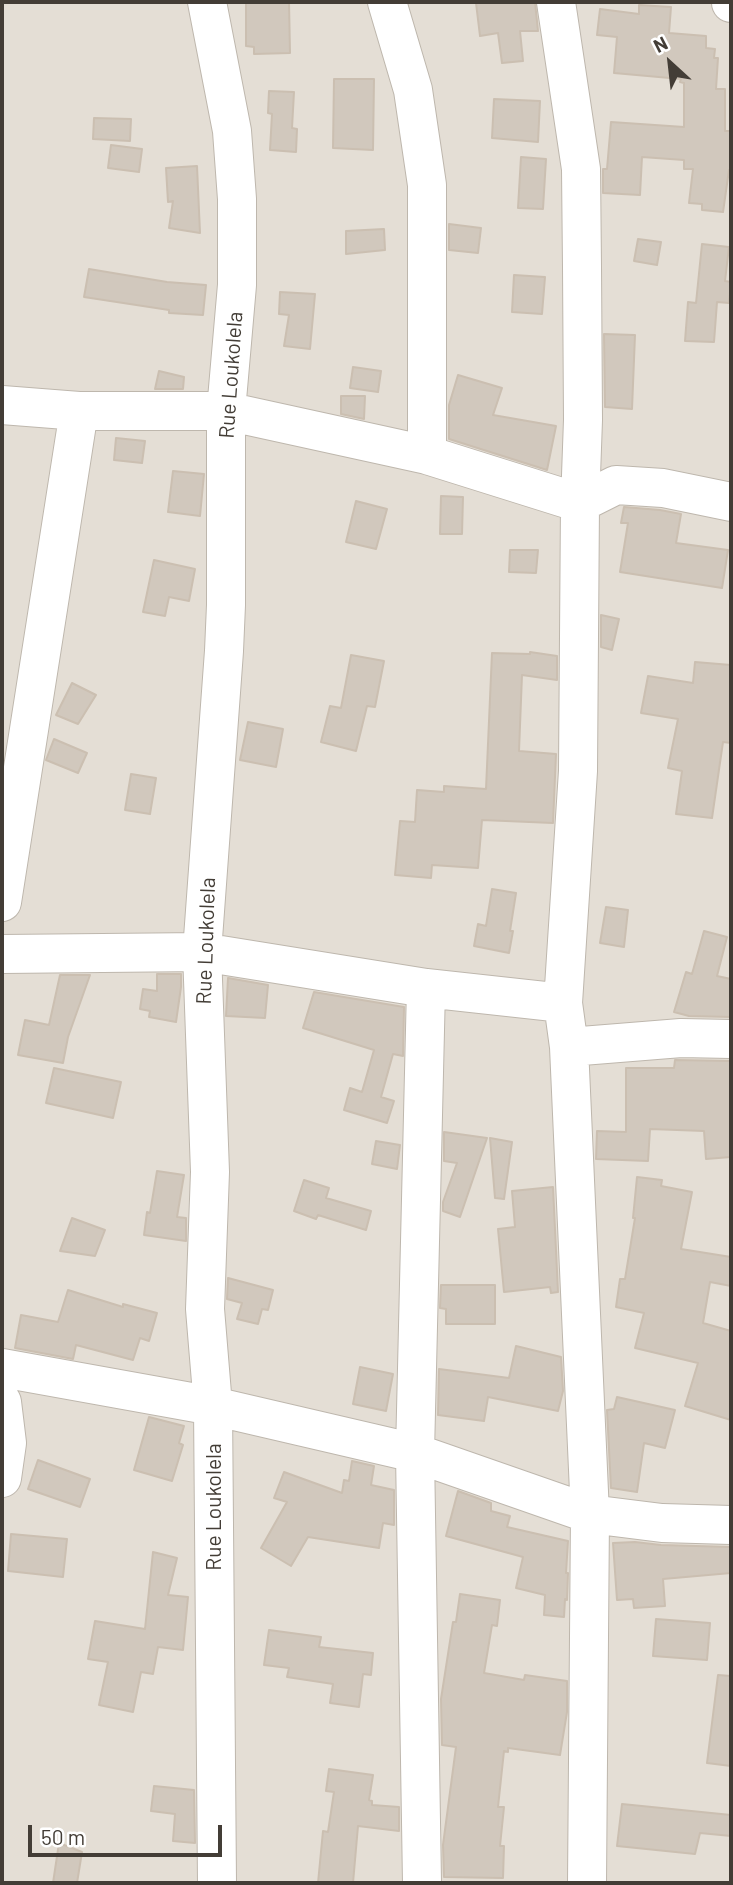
<!DOCTYPE html>
<style>
body{margin:0}
#map{position:relative;width:733px;height:1885px;overflow:hidden;background:#f1ede6;font-family:Barlow,sans-serif}
canvas{display:block}
.frame{position:absolute;inset:0;border:4px solid #433d36;pointer-events:none}
.north{position:absolute;left:635px;top:28px;width:70px;height:70px;-webkit-text-stroke:5px #fff;paint-order:stroke;rotate:333deg;font-size:19px;font-weight:700;line-height:28px;text-align:center;color:#433d36}
.north::after{content:'';display:block;margin:auto;width:24px;height:32px;background:#433d36;clip-path:polygon(50% 0,100% 100%,50% 72%,0 100%)}
.scale{position:absolute;left:28px;top:1825px;width:194px;height:32px;box-sizing:border-box;border:4px solid #433d36;border-top:0;padding-left:9px;font-size:21px;line-height:24px;white-space:nowrap;color:#433d36;-webkit-text-stroke:5px #fff;paint-order:stroke}
</style>
<div id="map">
<canvas width="733" height="1885"></canvas>
<div class="frame"></div>
<div class="north">N</div>
<div class="scale">50 m</div>
</div>
<script>
const context = document.querySelector('canvas').getContext('2d');
context.lineJoin = 'round';
function paint(path, color) {
  context.fillStyle = color;
  context.fill(path, 'evenodd');
}
function trace(path, color, width, dash) {
  context.strokeStyle = color;
  context.lineWidth = width;
  context.lineCap = dash ? 'butt' : 'round';
  context.setLineDash(dash || []);
  context.stroke(path);
}
function label(font, color, halo, rows, align = 'center') {
  context.font = font + ' Barlow,sans-serif';
  context.lineWidth = 6;
  context.setLineDash([]);
  context.textBaseline = 'middle';
  context.strokeStyle = halo;
  context.fillStyle = color;
  for (const [text, x, y, turn = 0] of rows) {
    context.save();
    context.translate(x, y);
    context.rotate((+turn || 0) * Math.PI / 180);
    context.textAlign = isNaN(turn) ? turn : align;
    if (halo) context.strokeText(text, 0, 0);
    context.fillText(text, 0, 0);
    context.restore();
  }
}
paint(new Path2D(`
 M2,2H731V1883H2Z`), '#e4ded5');
const building = new Path2D(`
 M246,2H289L290,53L254,54V47L246,46Z
 M487,2H535L538,31H520L523,61L502,63L498,33L480,36L476,3Z
 M639,5L671,7L669,33L706,36V48L715,49L714,58H718L716,89H725V131H731V170H729L723,212L702,210V204L689,203L693,169H684V160L642,157L640,195L603,193V169H607L611,122L684,127V83L680,82L681,79L614,73L617,37L597,35L600,9L639,14Z
 M334,79H374L373,150L333,148Z
 M269,91L294,92L292,128L297,129L296,152L270,150L272,114L268,113Z
 M494,99L540,101L538,142L492,138Z
 M94,118L131,119L130,141L93,139Z
 M111,145L142,149L139,172L108,168Z
 M521,157L546,159L543,209L518,208Z
 M197,166L200,233L169,228L173,201L168,202L166,168Z
 M449,224L481,228L478,253L449,250Z
 M384,229L385,250L346,254V231Z
 M638,239L661,242L657,265L634,261Z
 M702,244L729,247L725,281L731,282L729,303L717,302L714,342L685,341L688,302L696,303Z
 M89,269L167,282L206,285L203,315L169,313V310L84,297Z
 M514,275L545,277L542,314L512,312Z
 M280,292L315,294L310,349L284,346L289,315L279,314Z
 M604,334L635,335L632,409L605,407Z
 M353,367L381,371L378,392L350,388Z
 M159,371L184,377L183,389H155Z
 M458,375L502,388L493,415L556,426L547,470L449,439V405Z
 M341,396H365L364,419L341,414Z
 M116,438L145,441L142,463L114,460Z
 M173,471L204,474L200,516L168,512Z
 M441,496L463,497L462,534H440Z
 M356,501L387,509L376,549L346,542Z
 M624,507L660,510L681,514L676,543L728,550L722,588L620,572L628,523H621Z
 M510,550H538L536,573L509,572Z
 M154,560L195,569L189,601L169,597L165,616L143,612Z
 M601,615L619,619L612,650L601,647Z
 M530,652L557,656V680L522,675L519,751L556,754L553,823L482,820L478,868L432,865L431,878L395,875L400,821L415,822L417,790L444,792V786L486,789L492,653L530,654Z
 M351,655L384,661L375,707L367,706L356,751L321,742L330,706L341,708Z
 M695,662L731,665V743L723,742L712,818L676,814L682,771L668,768L678,719L641,713L648,676L693,683Z
 M72,683L96,695L78,724L56,715Z
 M248,722L283,729L276,767L240,760Z
 M54,739L87,753L78,773L46,760Z
 M131,774L156,778L150,814L125,810Z
 M492,889L516,893L510,931H513L509,953L474,946L478,924L486,926Z
 M606,907L628,910L624,947L600,943Z
 M704,931L727,937L717,976L731,979V1017L689,1016L674,1012L686,972L692,974Z
 M157,974H181V987L176,1022L149,1017L150,1011L140,1009L143,989L157,991Z
 M60,975H90L68,1037L63,1063L18,1055L25,1020L49,1025Z
 M228,978L268,985L265,1018L226,1016Z
 M314,992L404,1007L403,1056L393,1054L381,1097L394,1101L387,1123L344,1110L350,1088L362,1092L374,1050L303,1028Z
 M675,1060L731,1061V1157L706,1159L704,1131L650,1129L648,1161L596,1159L597,1131L626,1132V1068H674Z
 M54,1068L121,1082L113,1118L46,1103Z
 M444,1132L487,1138L460,1217L443,1211V1202L457,1163L444,1161Z
 M490,1138L512,1142L504,1199L495,1198Z
 M376,1141L400,1145L397,1169L372,1164Z
 M157,1171L184,1175L177,1217L186,1218V1241L144,1235L147,1212L150,1213Z
 M637,1177L662,1180L661,1186L692,1192L681,1249L731,1257V1286L710,1282L703,1323L731,1331V1420L685,1406L698,1363L635,1348L644,1313L616,1307L620,1279H625L635,1218H633Z
 M304,1180L329,1188L326,1198L371,1211L366,1230L318,1215L316,1219L294,1211Z
 M553,1187L558,1292L551,1293L550,1287L504,1292L498,1229L515,1227L512,1191Z
 M72,1218L105,1230L95,1256L60,1251Z
 M228,1278L273,1290L268,1310L262,1309L258,1324L237,1319L242,1303L227,1299Z
 M441,1285H495V1324H446V1309L440,1308Z
 M68,1290L123,1307V1304L157,1313L149,1341L140,1338L133,1360L76,1345L73,1359L15,1348L21,1315L58,1322Z
 M516,1346L561,1357L563,1391L558,1411L488,1397L484,1421L438,1415L439,1369L509,1378Z
 M360,1367L393,1374L386,1411L353,1404Z
 M617,1397L675,1410L665,1448L644,1443L637,1492L611,1488L607,1410L614,1409Z
 M149,1417L184,1426L179,1443L183,1445L172,1481L134,1470Z
 M38,1460L90,1479L80,1507L28,1489Z
 M352,1461L374,1466L371,1485L394,1490V1525L383,1523L379,1548L308,1537L291,1566L261,1548L287,1502L274,1498L284,1472L342,1493L344,1480L349,1481Z
 M458,1491L491,1503V1511L510,1516L507,1527L568,1541L566,1573H568L567,1600L565,1599L564,1617L544,1615L545,1595L516,1588L523,1557L446,1536Z
 M11,1534L67,1539L63,1577L8,1571Z
 M635,1542L661,1545L731,1547V1573L663,1579L665,1606L634,1608L633,1599L617,1600L613,1543Z
 M153,1552L177,1558L168,1595L188,1597L183,1650L158,1647L153,1674L141,1672L133,1712L99,1705L108,1662L88,1659L95,1621L145,1629Z
 M460,1594L500,1600L497,1626L492,1625L484,1673L524,1680L525,1675L567,1681V1712L560,1755L508,1748V1752L504,1751L498,1807H504L500,1846H504L503,1878L444,1877L443,1845L456,1747L442,1745L441,1699L453,1622H456Z
 M656,1619L710,1623L707,1660L653,1656Z
 M269,1630L321,1637L319,1647L373,1653L371,1675L363,1674L359,1707L330,1703L333,1684L287,1677L289,1668L264,1665Z
 M718,1675L731,1676V1766L707,1763Z
 M329,1769L373,1775L369,1800L372,1801V1805L399,1807V1831L358,1826L353,1883H318L323,1831L328,1832L334,1792L326,1791Z
 M154,1786L194,1790L195,1843L173,1841L175,1814L151,1811Z
 M622,1804L731,1815V1836L700,1833L695,1854L617,1846Z
 M59,1843L82,1852L77,1883H53Z`);
paint(building, '#d1c8bd');
trace(building, '#cbbfb1', 2);
const minor = new Path2D(`
 M207,2L232,131L237,199V285L226,411V605L224,651L202,952L210,1172L205,1309L213,1406L217,1883
 M387,2L413,90L427,185V455
 M556,2L581,169L582,267L583,420L580,503L578,771L563,1003L569,1047L590,1514L587,1883
 M731,2V3
 M2,405L79,411H226L427,455L580,503L616,485L663,488L731,502
 M2,902L79,411
 M2,954L202,952L426,988L563,1003
 M569,1047L681,1038L731,1039
 M2,1368L213,1406L415,1453L590,1514L662,1523L731,1525
 M2,1402L7,1443L2,1478
 M422,1883L415,1453L426,988`);
trace(minor, '#beb7ad', 40);
trace(minor, '#fff', 38);
label('21px', '#433d36', '#fff', [
 ["Rue Loukolela",231,375,-86],
 ["Rue Loukolela",206,941,-88],
 ["Rue Loukolela",214,1507,-90]
]);
</script>
